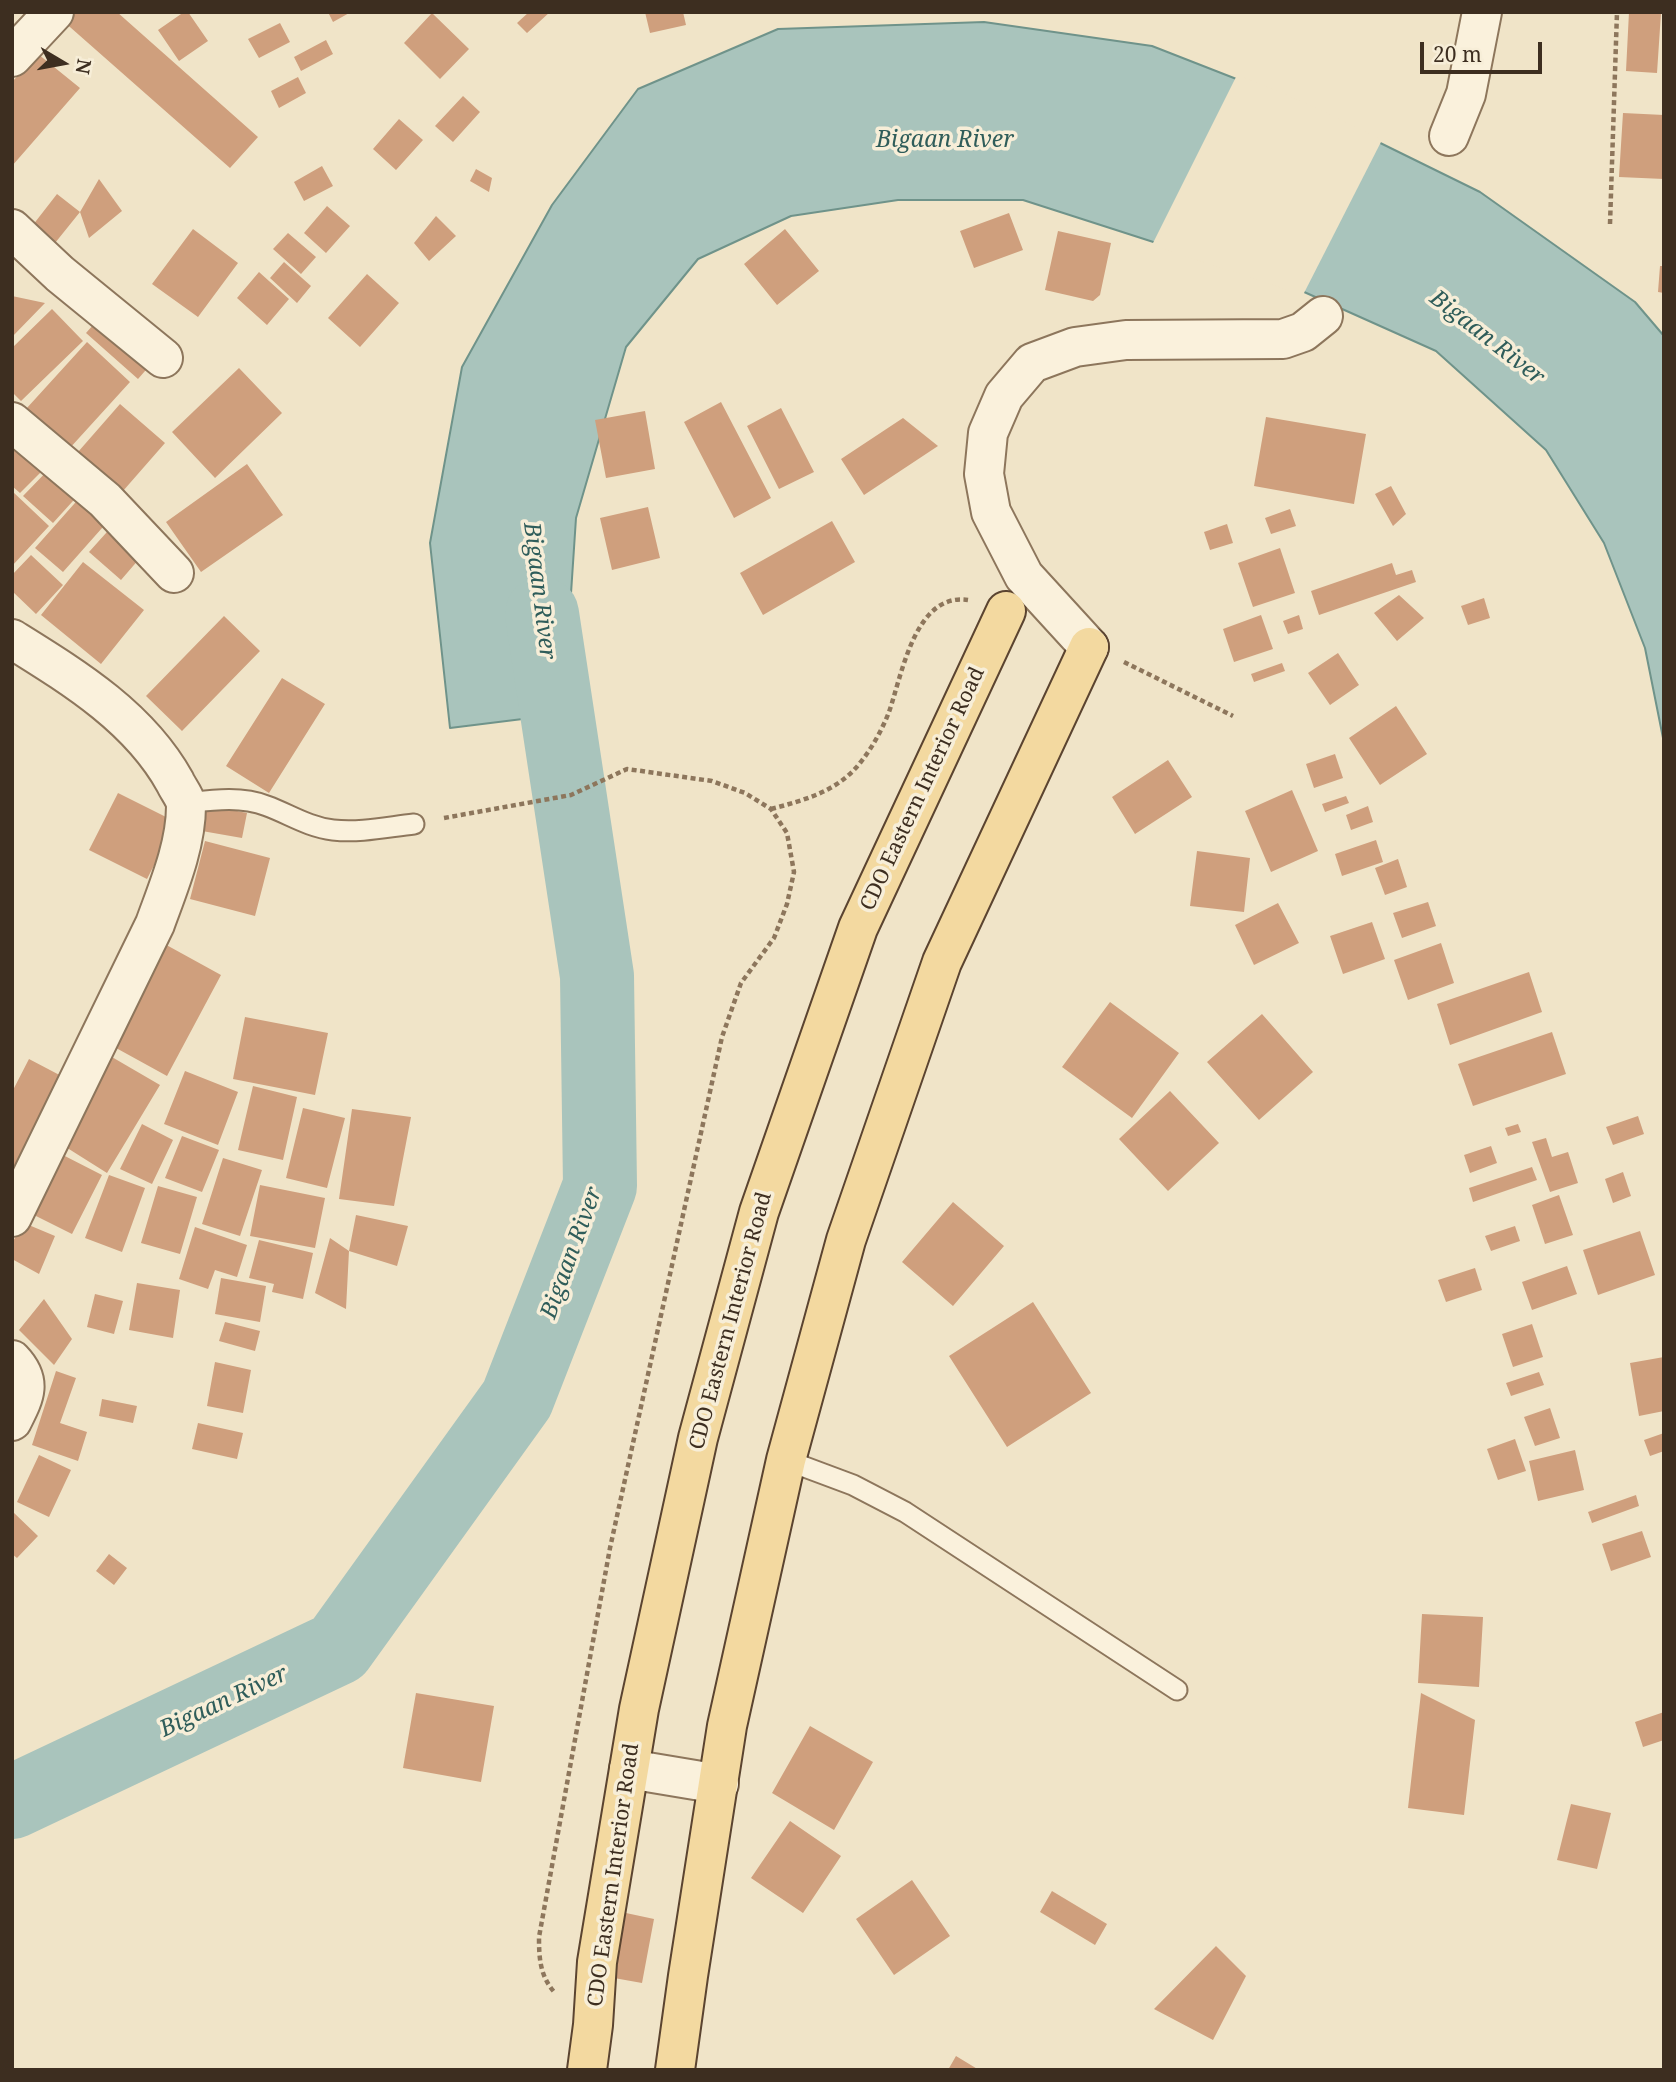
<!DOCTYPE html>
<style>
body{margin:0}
#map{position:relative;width:1676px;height:2082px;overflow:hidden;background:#f0e4c8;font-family:"Noto Serif",serif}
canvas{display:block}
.frame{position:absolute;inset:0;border:14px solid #3d2e20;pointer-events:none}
.north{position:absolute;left:28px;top:28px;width:70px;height:70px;-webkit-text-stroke:5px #f7eed8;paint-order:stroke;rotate:100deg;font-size:19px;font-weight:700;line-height:28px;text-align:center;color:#3d2e20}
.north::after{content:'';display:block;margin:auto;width:24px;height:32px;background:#3d2e20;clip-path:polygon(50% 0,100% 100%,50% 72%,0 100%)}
.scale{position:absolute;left:1420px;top:42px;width:122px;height:32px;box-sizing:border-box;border:4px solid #3d2e20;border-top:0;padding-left:9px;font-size:21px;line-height:24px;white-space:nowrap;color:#3d2e20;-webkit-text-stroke:5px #f7eed8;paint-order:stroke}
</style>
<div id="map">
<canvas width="1676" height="2082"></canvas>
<div class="frame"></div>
<div class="north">N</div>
<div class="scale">20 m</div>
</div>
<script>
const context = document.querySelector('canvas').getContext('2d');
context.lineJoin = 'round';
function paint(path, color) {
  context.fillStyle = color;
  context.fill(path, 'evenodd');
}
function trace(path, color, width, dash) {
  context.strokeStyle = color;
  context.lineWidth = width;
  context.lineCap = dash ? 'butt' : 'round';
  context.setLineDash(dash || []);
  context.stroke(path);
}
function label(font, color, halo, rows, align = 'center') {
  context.font = font + ' "Noto Serif",serif';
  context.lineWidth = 7;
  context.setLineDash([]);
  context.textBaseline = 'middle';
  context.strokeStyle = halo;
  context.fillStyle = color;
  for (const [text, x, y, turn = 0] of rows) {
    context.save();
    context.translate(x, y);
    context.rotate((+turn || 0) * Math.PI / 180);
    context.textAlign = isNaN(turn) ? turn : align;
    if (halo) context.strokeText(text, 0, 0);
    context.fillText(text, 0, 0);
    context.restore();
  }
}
const water = new Path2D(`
 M984,22L1152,46L1303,105L1480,192L1635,302L1664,336V743L1645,648L1604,543L1546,450L1436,351L1293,287L1023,200H898L791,216L698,259L626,347L576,518L563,714L450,728L430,543L462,367L552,205L638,89L778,29Z`);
paint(water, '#a9c4bc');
trace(water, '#6f938a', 2);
paint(new Path2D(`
 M1237,75L1304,102L1382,140L1303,295L1152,245Z`), '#f0e4c8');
trace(new Path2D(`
 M12,1802L338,1648L517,1399L600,1186L597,976L542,614`), '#a9c4bc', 74);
paint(new Path2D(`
 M69,12H117L258,137L230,168L62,20Z
 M184,12H188L208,41L179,61L158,30Z
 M328,12H351L333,22Z
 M529,12H550L527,33L517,23Z
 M645,12H683L686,25L650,33Z
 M1629,12L1661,13L1657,73L1626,71Z
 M432,13L469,49L440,79L404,43Z
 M280,23L290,42L259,58L248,39Z
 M326,40L333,54L301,71L294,57Z
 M38,54L80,88L12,166V82Z
 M298,77L306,93L279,108L271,91Z
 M463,96L480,112L453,142L435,126Z
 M1623,113L1664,115V179L1619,177Z
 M399,119L423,140L396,170L373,149Z
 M322,166L333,186L304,201L294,182Z
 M476,169L492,178L489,192L470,181Z
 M99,179L122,211L89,238L80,212Z
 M57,194L80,212L51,248L29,230Z
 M327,206L350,226L326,253L304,233Z
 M1009,213L1023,250L974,268L960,231Z
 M436,216L456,236L429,261L414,243Z
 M193,229L238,263L198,317L152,284Z
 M785,229L819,271L777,305L744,264Z
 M1058,231L1111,243L1100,295L1093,301L1045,290Z
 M288,233L316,257L301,274L273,249Z
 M284,262L311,286L297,303L270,278Z
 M1660,266H1664V293L1658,292Z
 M259,272L289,299L267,325L237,298Z
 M367,274L399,303L360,347L328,318Z
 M12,296L45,303L12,337Z
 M52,309L83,341L21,401L12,392V348Z
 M101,316L152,363L138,379L86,333Z
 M87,342L130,382L69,449L26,409Z
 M239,368L282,413L215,478L172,432Z
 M721,402L771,498L734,518L684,422Z
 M120,404L165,443L116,499L71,460Z
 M781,408L814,472L779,489L747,426Z
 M645,411L655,469L606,478L595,420Z
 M1266,417L1366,434L1354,504L1254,486Z
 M903,418L938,446L864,495L841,459Z
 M12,446L49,464L20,493L12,486Z
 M247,464L283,515L201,572L166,522Z
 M53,465L82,491L53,523L23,496Z
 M1391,486L1406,514L1393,526L1375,494Z
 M12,491L49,526L12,566Z
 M82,495L110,519L63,572L35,548Z
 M648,507L660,558L612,570L600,518Z
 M1290,509L1296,526L1271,534L1265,518Z
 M832,521L855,562L763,615L740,573Z
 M115,523L146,551L121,580L89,552Z
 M1227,524L1233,543L1210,550L1204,532Z
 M1280,548L1295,593L1253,607L1238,563Z
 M31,555L63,585L36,614L12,591V575Z
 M83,562L144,610L101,664L41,615Z
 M1392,563L1396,575L1412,570L1416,582L1319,615L1311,591Z
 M1399,595L1424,618L1397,641L1374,613Z
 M1484,598L1490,618L1468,625L1461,606Z
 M1261,615L1273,649L1234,662L1223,629Z
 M1299,615L1303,629L1288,634L1283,621Z
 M224,616L260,651L182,731L146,696Z
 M1338,653L1359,685L1330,705L1308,673Z
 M1282,663L1285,671L1254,682L1251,674Z
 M282,678L325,704L269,793L226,766Z
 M1396,706L1427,754L1380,785L1349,738Z
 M1335,754L1343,778L1314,788L1306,764Z
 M1168,760L1192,797L1135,834L1112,797Z
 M1292,790L1318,851L1271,872L1245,811Z
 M118,793L176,822L147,879L89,850Z
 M1346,796L1349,803L1325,812L1322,804Z
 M207,805L247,813L242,838L202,831Z
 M1368,806L1373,822L1351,830L1346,815Z
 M1376,840L1383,862L1342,876L1335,854Z
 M205,841L270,858L255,916L190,899Z
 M1197,851L1250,858L1244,912L1190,906Z
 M1398,859L1407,887L1385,895L1375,868Z
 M1428,902L1436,926L1402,938L1393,913Z
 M1278,903L1299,943L1254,965L1235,925Z
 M1372,922L1385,959L1343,974L1330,936Z
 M161,942L221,975L167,1076L107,1043Z
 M1441,943L1454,983L1408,1000L1394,960Z
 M1529,972L1542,1012L1450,1045L1437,1004Z
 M1110,1002L1179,1053L1132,1118L1062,1067Z
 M1262,1014L1313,1072L1259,1120L1207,1062Z
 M245,1017L328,1033L315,1095L233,1079Z
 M1552,1032L1566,1074L1473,1106L1458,1064Z
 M105,1053L160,1085L107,1173L53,1139Z
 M29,1059L69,1080L12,1173V1092Z
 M185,1071L238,1092L218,1145L164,1124Z
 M253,1086L297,1097L283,1160L238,1150Z
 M1170,1091L1219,1143L1168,1191L1119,1139Z
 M303,1108L345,1118L327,1188L286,1178Z
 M352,1109L411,1117L394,1206L339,1199Z
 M1638,1116L1644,1134L1613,1145L1606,1127Z
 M142,1124L173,1140L152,1184L120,1169Z
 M1518,1124L1521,1132L1508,1136L1505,1128Z
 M182,1136L219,1150L202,1192L165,1178Z
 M1546,1138L1552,1157L1568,1152L1578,1183L1550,1192L1532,1142Z
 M1491,1146L1497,1163L1470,1173L1464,1155Z
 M57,1152L102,1175L72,1234L28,1212Z
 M223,1158L262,1170L240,1236L202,1224Z
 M1532,1167L1537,1180L1473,1202L1469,1188Z
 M1623,1172L1631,1196L1613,1203L1605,1179Z
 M109,1175L145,1188L122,1252L85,1238Z
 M260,1185L325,1198L315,1248L250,1236Z
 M158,1186L197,1197L180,1254L141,1243Z
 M1559,1195L1573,1235L1545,1244L1532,1205Z
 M953,1202L1004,1246L953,1306L902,1262Z
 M356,1215L408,1226L397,1266L349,1251Z
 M24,1223L55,1236L39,1274L12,1259V1243Z
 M1515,1226L1520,1241L1491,1251L1485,1236Z
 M195,1227L247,1245L237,1277L215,1270L208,1289L179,1279Z
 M1640,1231L1655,1275L1598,1295L1583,1250Z
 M330,1238L349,1251L346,1309L315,1293Z
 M259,1240L313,1253L303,1299L272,1292L274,1284L249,1278Z
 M1567,1266L1577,1294L1532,1310L1522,1282Z
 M1475,1268L1482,1290L1446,1302L1438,1280Z
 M221,1278L266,1286L260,1322L215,1314Z
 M137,1283L180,1290L173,1338L129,1330Z
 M95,1294L123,1301L114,1334L87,1327Z
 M44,1299L72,1339L54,1365L19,1330Z
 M1033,1302L1091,1393L1007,1447L949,1356Z
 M225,1322L260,1331L255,1351L219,1341Z
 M1532,1324L1543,1357L1513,1367L1502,1334Z
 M1664,1357V1411L1639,1416L1630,1363Z
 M215,1362L251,1370L243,1413L207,1406Z
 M56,1371L76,1378L60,1423L87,1432L78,1461L32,1445Z
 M1539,1372L1544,1385L1511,1396L1506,1383Z
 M102,1399L137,1406L133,1423L99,1416Z
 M1550,1408L1560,1438L1535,1446L1524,1417Z
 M198,1423L243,1433L237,1459L192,1449Z
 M1664,1433V1451L1650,1456L1644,1440Z
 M1515,1439L1526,1471L1498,1480L1487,1449Z
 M1575,1450L1584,1490L1538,1501L1529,1461Z
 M39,1455L71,1470L49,1517L17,1502Z
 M1636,1495L1639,1506L1592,1523L1588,1512Z
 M12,1511L38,1536L17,1558L12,1554Z
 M1642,1531L1651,1557L1611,1571L1602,1544Z
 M109,1554L127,1568L114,1585L96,1571Z
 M1422,1614L1483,1617L1479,1687L1418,1683Z
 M416,1693L494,1706L481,1782L403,1768Z
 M1421,1693L1475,1720L1464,1815L1408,1808Z
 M1664,1712V1740L1643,1747L1635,1722Z
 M810,1726L873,1762L834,1830L772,1793Z
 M1571,1804L1611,1813L1597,1869L1557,1860Z
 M790,1821L841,1856L803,1913L751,1878Z
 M912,1880L950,1936L894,1975L856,1919Z
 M1052,1891L1107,1924L1095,1945L1040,1912Z
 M626,1913L654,1919L642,1983L614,1978Z
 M1216,1946L1246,1976L1213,2040L1154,2009Z
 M956,2056L979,2070H948Z`), '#cf9f7d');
const lane = new Path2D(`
 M186,803C213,800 241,796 267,806C289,814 308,827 333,830C360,833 387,827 414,824
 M786,1460L853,1485L905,1512L1177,1690`);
const street = new Path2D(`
 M12,57L54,12
 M1449,136L1466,94L1482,12
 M12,229L60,274L163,358
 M12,422L105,500L174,573
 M12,639C73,677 139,717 175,782C178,789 186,798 186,806C186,846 168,888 155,924L12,1217
 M1089,647L1024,576L991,512L984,474L988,433L1004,396L1032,363L1075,347L1126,340L1283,339L1303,332L1323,316
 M12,1360C33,1382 24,1397 12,1421
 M629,1769L719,1784`);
const primary = new Path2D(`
 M587,2070L593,2025L597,1962L639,1709L698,1438L759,1212L858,928L1006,611
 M675,2070L688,1976L727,1726L786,1460L846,1240L942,962L1089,647`);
trace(lane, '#8d765c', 23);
trace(street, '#8d765c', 42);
trace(primary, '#5b4430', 42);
trace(new Path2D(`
 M1610,224L1617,12
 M1124,662L1233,716
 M771,809C805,800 838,791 860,763C872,748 882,730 889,712C902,675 915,592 968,600
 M444,818L571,795L627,769L712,781L745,793L771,809L787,833L794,872L787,904L774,938L741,983L722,1037L610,1548L539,1937C539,1959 540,1976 555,1993`), '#8d765c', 4.5, [5, 3.5]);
trace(lane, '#faf1dc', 19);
trace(street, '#faf1dc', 38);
trace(primary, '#f3d9a0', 38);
label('21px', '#3d2e20', '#f7eed8', [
 ["CDO Eastern Interior Road",923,789,-65],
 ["CDO Eastern Interior Road",731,1321,-75],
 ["CDO Eastern Interior Road",614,1875,-82]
]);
label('italic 23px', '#2f5d5a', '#f7eed8', [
 ["Bigaan River",945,140],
 ["Bigaan River",1487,338,38],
 ["Bigaan River",539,591,83],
 ["Bigaan River",572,1253,-70],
 ["Bigaan River",224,1702,-25]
]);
</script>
